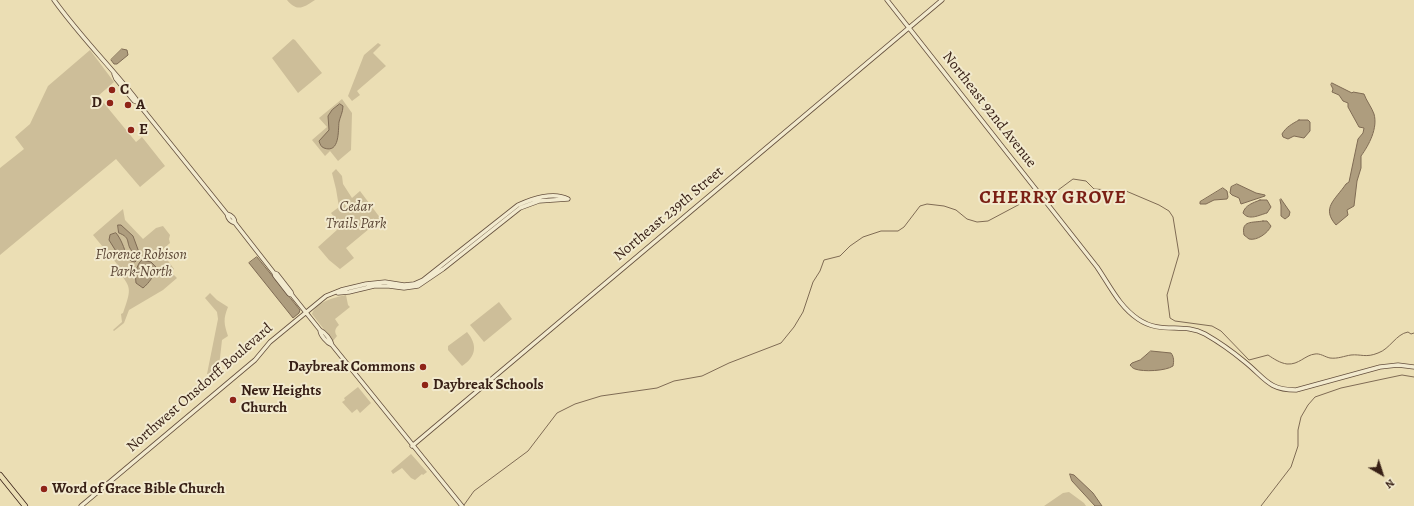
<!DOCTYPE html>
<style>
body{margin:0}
#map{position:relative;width:1414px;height:506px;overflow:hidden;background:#ebdeb4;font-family:Alegreya,serif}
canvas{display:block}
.north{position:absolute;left:1362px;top:454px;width:40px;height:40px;-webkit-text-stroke:3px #f2eace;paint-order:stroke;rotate:141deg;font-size:11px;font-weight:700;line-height:16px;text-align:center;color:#382016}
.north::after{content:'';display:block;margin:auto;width:14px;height:18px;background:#382016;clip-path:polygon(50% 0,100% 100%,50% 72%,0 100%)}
</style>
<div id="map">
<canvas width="1414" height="506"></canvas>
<div class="north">N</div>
</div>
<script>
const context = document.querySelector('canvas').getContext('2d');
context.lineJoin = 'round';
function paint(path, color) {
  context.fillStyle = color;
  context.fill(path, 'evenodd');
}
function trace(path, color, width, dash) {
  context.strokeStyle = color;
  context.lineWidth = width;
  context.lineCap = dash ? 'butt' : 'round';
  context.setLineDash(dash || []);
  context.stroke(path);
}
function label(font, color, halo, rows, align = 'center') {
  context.font = font + ' Alegreya,serif';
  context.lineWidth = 4;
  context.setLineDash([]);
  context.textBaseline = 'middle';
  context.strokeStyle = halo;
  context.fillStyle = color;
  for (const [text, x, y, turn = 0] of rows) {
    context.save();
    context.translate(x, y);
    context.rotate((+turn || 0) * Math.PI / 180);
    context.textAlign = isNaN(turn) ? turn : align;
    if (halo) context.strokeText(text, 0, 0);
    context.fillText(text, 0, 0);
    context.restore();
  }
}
paint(new Path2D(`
 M287,0H315C303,8 297,12 287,0Z
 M293,39L295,40L322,73L298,93L272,58Z
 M378,43L381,45L373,53L386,66L357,91L360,95L352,101L348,96L364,55Z
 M90,50L114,82L98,96L136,142L142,137L165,166L140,187L116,159L0,255V168L24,149L15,137L30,124L48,86Z
 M342,99L352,113L351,150L338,161L330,151L325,156L312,140L327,127L319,118Z
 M336,169L342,176L343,184L352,198L360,191L381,219L346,248L354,258L340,269L329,260L318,247L338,229C341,223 335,218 331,213L339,207L336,189L332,173Z
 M123,209L125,220L143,239L156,228L163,226L170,235L169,239L170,243L161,251L174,269L171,272L177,278L163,290L129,310L124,323L114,331L113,330L122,322L121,314L123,313C132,287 132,288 114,266L117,264L93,235Z
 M210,293L217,300L228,307C223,319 224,324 228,336L222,340L220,358L216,374H207L218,319L217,312L205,298Z
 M346,295L348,305L350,307L335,319L339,325C335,328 334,332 337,336L333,341L312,314C316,302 335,297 346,295Z
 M499,302L512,319L484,342L470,325Z
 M467,332C478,345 476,357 462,366L448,350V346Z
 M358,387L371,403L360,413L357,409L352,413L342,402L345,400L344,398Z
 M411,454L427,472L423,475L422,474L415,480L411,478L402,468L393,474L391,471Z
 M1069,492L1084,503L1086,506H1044L1063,493Z`), '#cdbe99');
const water = new Path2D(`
 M122,49L127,50L128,55L117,64H114L111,60Z
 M1332,83L1352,93L1353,92L1364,94C1366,100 1372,108 1374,114C1378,128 1369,145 1361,156V168L1357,181L1354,206L1347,210L1348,215L1336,225C1321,208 1335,200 1346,184L1349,182L1358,139L1363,133L1364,128L1359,127L1348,107V103L1343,101L1339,95L1332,92L1333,89L1331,85Z
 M340,104L343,106C343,112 340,117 339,122C338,130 340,154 324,148C321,147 320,144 319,141L329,130L328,116L332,110Z
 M1299,120H1308L1310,122V131L1304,138L1294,136L1288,139L1283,137L1282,134C1286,127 1292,124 1299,120Z
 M1237,184L1256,193L1265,195V196L1241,204L1239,198L1232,195L1230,193L1231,187Z
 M1223,188L1227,191L1228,197L1227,199L1214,200L1206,204H1200V202Z
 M1281,199L1290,212L1289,216L1285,219L1281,216V205L1280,200Z
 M1260,200H1267L1271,207L1267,213C1259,215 1249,221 1243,213C1245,205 1253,203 1260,200Z
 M1263,221H1267L1271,226C1268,233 1257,241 1249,239C1247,238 1246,236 1244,235C1241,220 1252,223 1263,221Z
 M118,225H121L133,236L140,255V257L135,262L131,261L129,259L132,251C125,243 132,238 119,233Z
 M116,233C120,237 125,249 126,255L124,256H119L109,240L110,235Z
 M257,257L300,310L299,313L293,318L249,263Z
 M142,260L151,262L156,267C155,275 149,283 143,288L136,283C135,276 136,264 142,260Z
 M1151,351L1171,353C1174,357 1174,361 1173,366C1166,371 1143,372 1135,369C1132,368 1132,367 1130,365L1132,363L1140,360Z
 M1070,474L1074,475L1093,493L1102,506H1095L1072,481Z`);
paint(water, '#ae9d7e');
trace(water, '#7f6b54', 1);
trace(new Path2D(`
 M1046,199L1073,179L1086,181L1094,189L1126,191L1159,205L1169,211L1173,217L1179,254L1167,295L1170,318L1175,321L1212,326L1221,331L1249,360L1268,355C1274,359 1280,363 1287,364C1299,365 1305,355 1315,354C1320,353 1325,357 1330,358C1338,359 1344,356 1351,355C1361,354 1366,358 1378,353C1390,349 1396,334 1408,332L1411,334L1414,333
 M464,505L474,491L528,451L557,413L575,404L601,396L657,388L674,381L702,376L729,363L781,343L794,327L803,312L813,282L820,271L824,260L840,256L850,246L863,237L881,231H898L904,227L920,206L927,204L944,206L956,210L967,219L977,222L988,221L1020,204L1040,203L1043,201
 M1261,506L1291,467L1298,446V430L1301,417L1308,405L1315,397L1341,388L1383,379L1402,375L1414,377`), '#7f6b54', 1);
const minor = new Path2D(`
 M54,0C79,35 110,66 136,99L137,102L227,214C228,219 231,222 235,223L274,273L275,276L289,294L292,295L320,330C325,332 331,340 332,345
 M887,0L1097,267C1110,286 1119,306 1138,319C1161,335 1183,322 1205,334C1219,342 1233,352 1245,362C1265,378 1268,390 1296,390L1380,367L1398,365L1414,367
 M114,74L116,79L134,101L137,102
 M227,214C232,215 235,219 235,223
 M274,273L277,274L291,292L292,295
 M338,293L349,292L374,286H389L404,288L418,286L443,269L520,208L539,201L568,199
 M320,330C320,335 327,343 332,345L462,506
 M412,446L942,0
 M81,506L255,360L270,342L326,296L341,290L366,284L385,282L404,285L414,284L423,280L518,205C532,199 553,191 568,199`);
const major = new Path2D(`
 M0,475L25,506`);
trace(minor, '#65503e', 5);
trace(major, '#382016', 6);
trace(minor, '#f2eace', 3.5);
trace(major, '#ebdeb4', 4.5);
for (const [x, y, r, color] of [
 [112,90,4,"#8f2418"],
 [110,103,4,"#8f2418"],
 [128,105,4,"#8f2418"],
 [131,130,4,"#8f2418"],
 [423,367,4,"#8f2418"],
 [425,385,4,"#8f2418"],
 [233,400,4,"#8f2418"],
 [44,489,4,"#8f2418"]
]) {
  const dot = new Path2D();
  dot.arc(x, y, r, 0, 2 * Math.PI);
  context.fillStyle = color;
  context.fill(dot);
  trace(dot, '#f2eace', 1.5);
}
label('bold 15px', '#382016', '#f2eace', [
 ["C",120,90],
 ["D",102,103,"right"],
 ["A",136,105],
 ["E",139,130],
 ["Daybreak Commons",415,367,"right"],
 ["Daybreak Schools",433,385],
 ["New Heights",241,391],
 ["Church",241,408],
 ["Word of Grace Bible Church",52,489]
], 'left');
label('15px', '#382016', '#f2eace', [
 ["Northeast 92nd Avenue",989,110,52],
 ["Northeast 239th Street",669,214,-40],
 ["Northwest Onsdorff Boulevard",200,388,-41]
]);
label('italic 15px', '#5d4837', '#f2eace', [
 ["Cedar",356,207],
 ["Trails Park",356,224],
 ["Florence Robison",141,255],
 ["Park-North",141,272]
]);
context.letterSpacing = '1px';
label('bold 19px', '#7a1f14', '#f2eace', [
 ["CHERRY GROVE",1053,198]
]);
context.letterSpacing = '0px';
</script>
